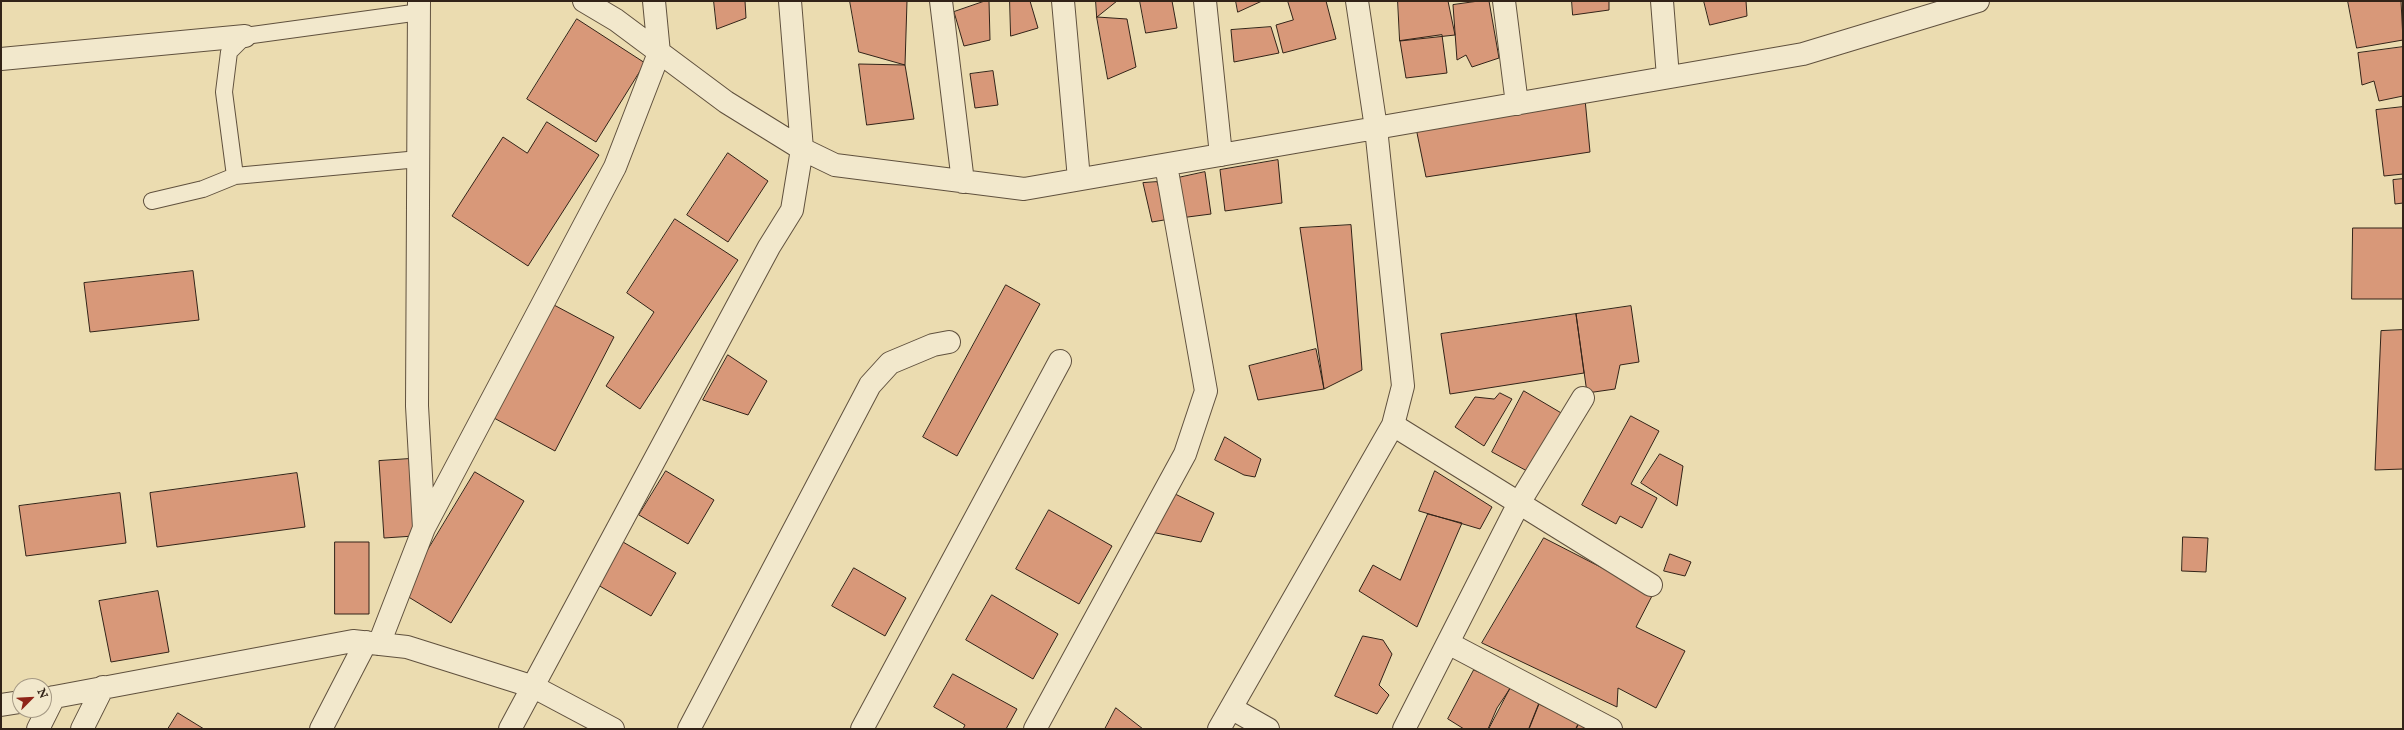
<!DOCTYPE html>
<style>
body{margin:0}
#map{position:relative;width:2404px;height:730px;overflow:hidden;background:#ebdcb0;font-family:"IM FELL English",serif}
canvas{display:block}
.frame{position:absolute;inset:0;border:2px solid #322318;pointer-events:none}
.north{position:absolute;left:12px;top:678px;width:40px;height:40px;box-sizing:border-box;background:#f2e8cc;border:1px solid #a59984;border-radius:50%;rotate:66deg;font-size:11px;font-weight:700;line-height:16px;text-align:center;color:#322318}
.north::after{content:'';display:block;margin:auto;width:14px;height:18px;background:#8f2418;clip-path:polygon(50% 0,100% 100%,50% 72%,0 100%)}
</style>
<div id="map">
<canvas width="2404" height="730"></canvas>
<div class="frame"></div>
<div class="north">N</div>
</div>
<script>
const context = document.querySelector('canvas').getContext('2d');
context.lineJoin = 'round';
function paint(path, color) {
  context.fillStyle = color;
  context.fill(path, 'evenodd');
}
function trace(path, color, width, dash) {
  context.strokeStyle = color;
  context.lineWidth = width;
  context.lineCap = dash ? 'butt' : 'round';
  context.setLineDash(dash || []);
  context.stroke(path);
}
const building = new Path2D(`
 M714,1H745L746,18L717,29Z
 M850,1H907L905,65L859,52Z
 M985,1H989L990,40L964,46L954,12Z
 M1010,1H1030L1038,28L1011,36Z
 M1096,1H1117L1097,17Z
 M1140,1H1172L1177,28L1146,33Z
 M1236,1H1262L1238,12Z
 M1288,1H1326L1336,39L1283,53L1276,25L1293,20Z
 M1398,1H1448L1455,35L1400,41Z
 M1479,1H1489L1499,58L1472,67L1466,55L1457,60L1453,5Z
 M1572,1H1609V10L1573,15Z
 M1704,1H1746L1747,16L1710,25Z
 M2348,1H2401L2403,40L2357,48Z
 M1097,17L1127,19L1136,67L1108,79Z
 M577,19L645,63L596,142L527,99Z
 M1271,27L1279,53L1234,62L1231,30Z
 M1442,35L1447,73L1406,78L1400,41Z
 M2403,47V96L2379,101L2374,81L2362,85L2358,53Z
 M859,64L905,65L914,119L867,125Z
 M993,71L998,105L975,108L970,74Z
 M1585,99L1590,152L1426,177L1416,128Z
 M2403,107V174L2384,176L2376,110Z
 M547,122L599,155L528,266L452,216L503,137L527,153Z
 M728,153L768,181L728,242L687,215Z
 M1278,160L1282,203L1225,211L1220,170Z
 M1205,172L1211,214L1180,218L1173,179Z
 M2403,179V203L2395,204L2393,180Z
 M1157,182L1170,219L1152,222L1143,183Z
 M675,219L738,260L640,409L606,386L654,312L627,293Z
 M1351,225L1362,370L1324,389L1300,228Z
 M2353,228H2403V299H2352Z
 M193,271L199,320L90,332L84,283Z
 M1006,285L1040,304L957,456L923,437Z
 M554,305L614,337L555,451L494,418Z
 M1631,306L1639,362L1620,365L1615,389L1587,393L1576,314Z
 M1576,314L1584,373L1450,394L1441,334Z
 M2403,330V469L2375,470L2381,331Z
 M1316,349L1324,389L1258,400L1249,366Z
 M728,355L767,381L748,415L703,400Z
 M1524,391L1563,414L1527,471L1492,452Z
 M1500,393L1512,399L1484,446L1455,427L1475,397L1494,399Z
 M1631,416L1659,431L1631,484L1657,498L1642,528L1620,516L1616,524L1582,505Z
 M1225,437L1261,459L1255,477L1244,475L1215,460Z
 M1660,454L1683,466L1677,506L1641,483Z
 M409,459L414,536L384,538L379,461Z
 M666,471L714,500L688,544L639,515Z
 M1435,471L1492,507L1480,529L1419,511Z
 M475,472L524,501L451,623L402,593Z
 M297,473L305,527L157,547L150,493Z
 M1169,491L1214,513L1201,542L1146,531Z
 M120,493L126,543L26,556L19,506Z
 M1049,510L1112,546L1079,604L1016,569Z
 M1428,514L1462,523L1417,627L1359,591L1373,565L1400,580Z
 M2183,537L2208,538L2206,572L2182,571Z
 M1544,538L1653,594L1636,627L1685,651L1656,708L1618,688L1617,707L1482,643Z
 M335,542H369V614H335Z
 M623,542L676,573L651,616L598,585Z
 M1670,554L1691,562L1685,576L1664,571Z
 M854,568L906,598L885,636L832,606Z
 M158,591L169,652L111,662L99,601Z
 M992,595L1058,634L1033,679L966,640Z
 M1363,636L1383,640L1392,654L1379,685L1389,695L1377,714L1335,696Z
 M1474,670L1511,687L1497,708L1488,729H1464L1448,719Z
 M953,674L1017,709L1006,729H963L965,725L934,707Z
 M1511,687L1539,704L1529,729H1489Z
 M1539,704L1579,723L1576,729H1529Z
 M1116,708L1143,729H1105Z
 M178,713L204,729H168Z
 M1579,723L1592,729H1576Z`);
paint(building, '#d89879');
trace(building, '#322318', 1);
const lane = new Path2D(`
 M235,176L419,159
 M152,201L203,189L235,176L224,92L229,52L245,36L420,12`);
const street = new Path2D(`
 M419,1L417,406L424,528
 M584,1L616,20L726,102L802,149L835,165L1024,189L1803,54L1978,1
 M941,1L963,182
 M1063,1L1079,179
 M1205,1L1221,155
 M1504,1L1517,104
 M1662,1L1668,77
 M1,59L245,36
 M1393,425L1651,585
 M1448,643L1611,729
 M379,644L424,528L615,167L659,53L654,1
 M44,699L353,641L407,647L534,687L613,729
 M1,705L20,702
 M1231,708L1268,729
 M38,729L54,697
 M82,729L103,687
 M321,729L366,642
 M510,729L769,247L792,210L802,149L790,1
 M689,729L870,385L890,363L933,345L949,342
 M862,729L1060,361
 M1035,729L1185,454L1206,391L1166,165
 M1219,729L1393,425L1403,386L1376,128L1357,1
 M1404,729L1519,503L1583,398`);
trace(lane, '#60513e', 18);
trace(street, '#60513e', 24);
trace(lane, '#f2e8cc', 16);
trace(street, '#f2e8cc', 22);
</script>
